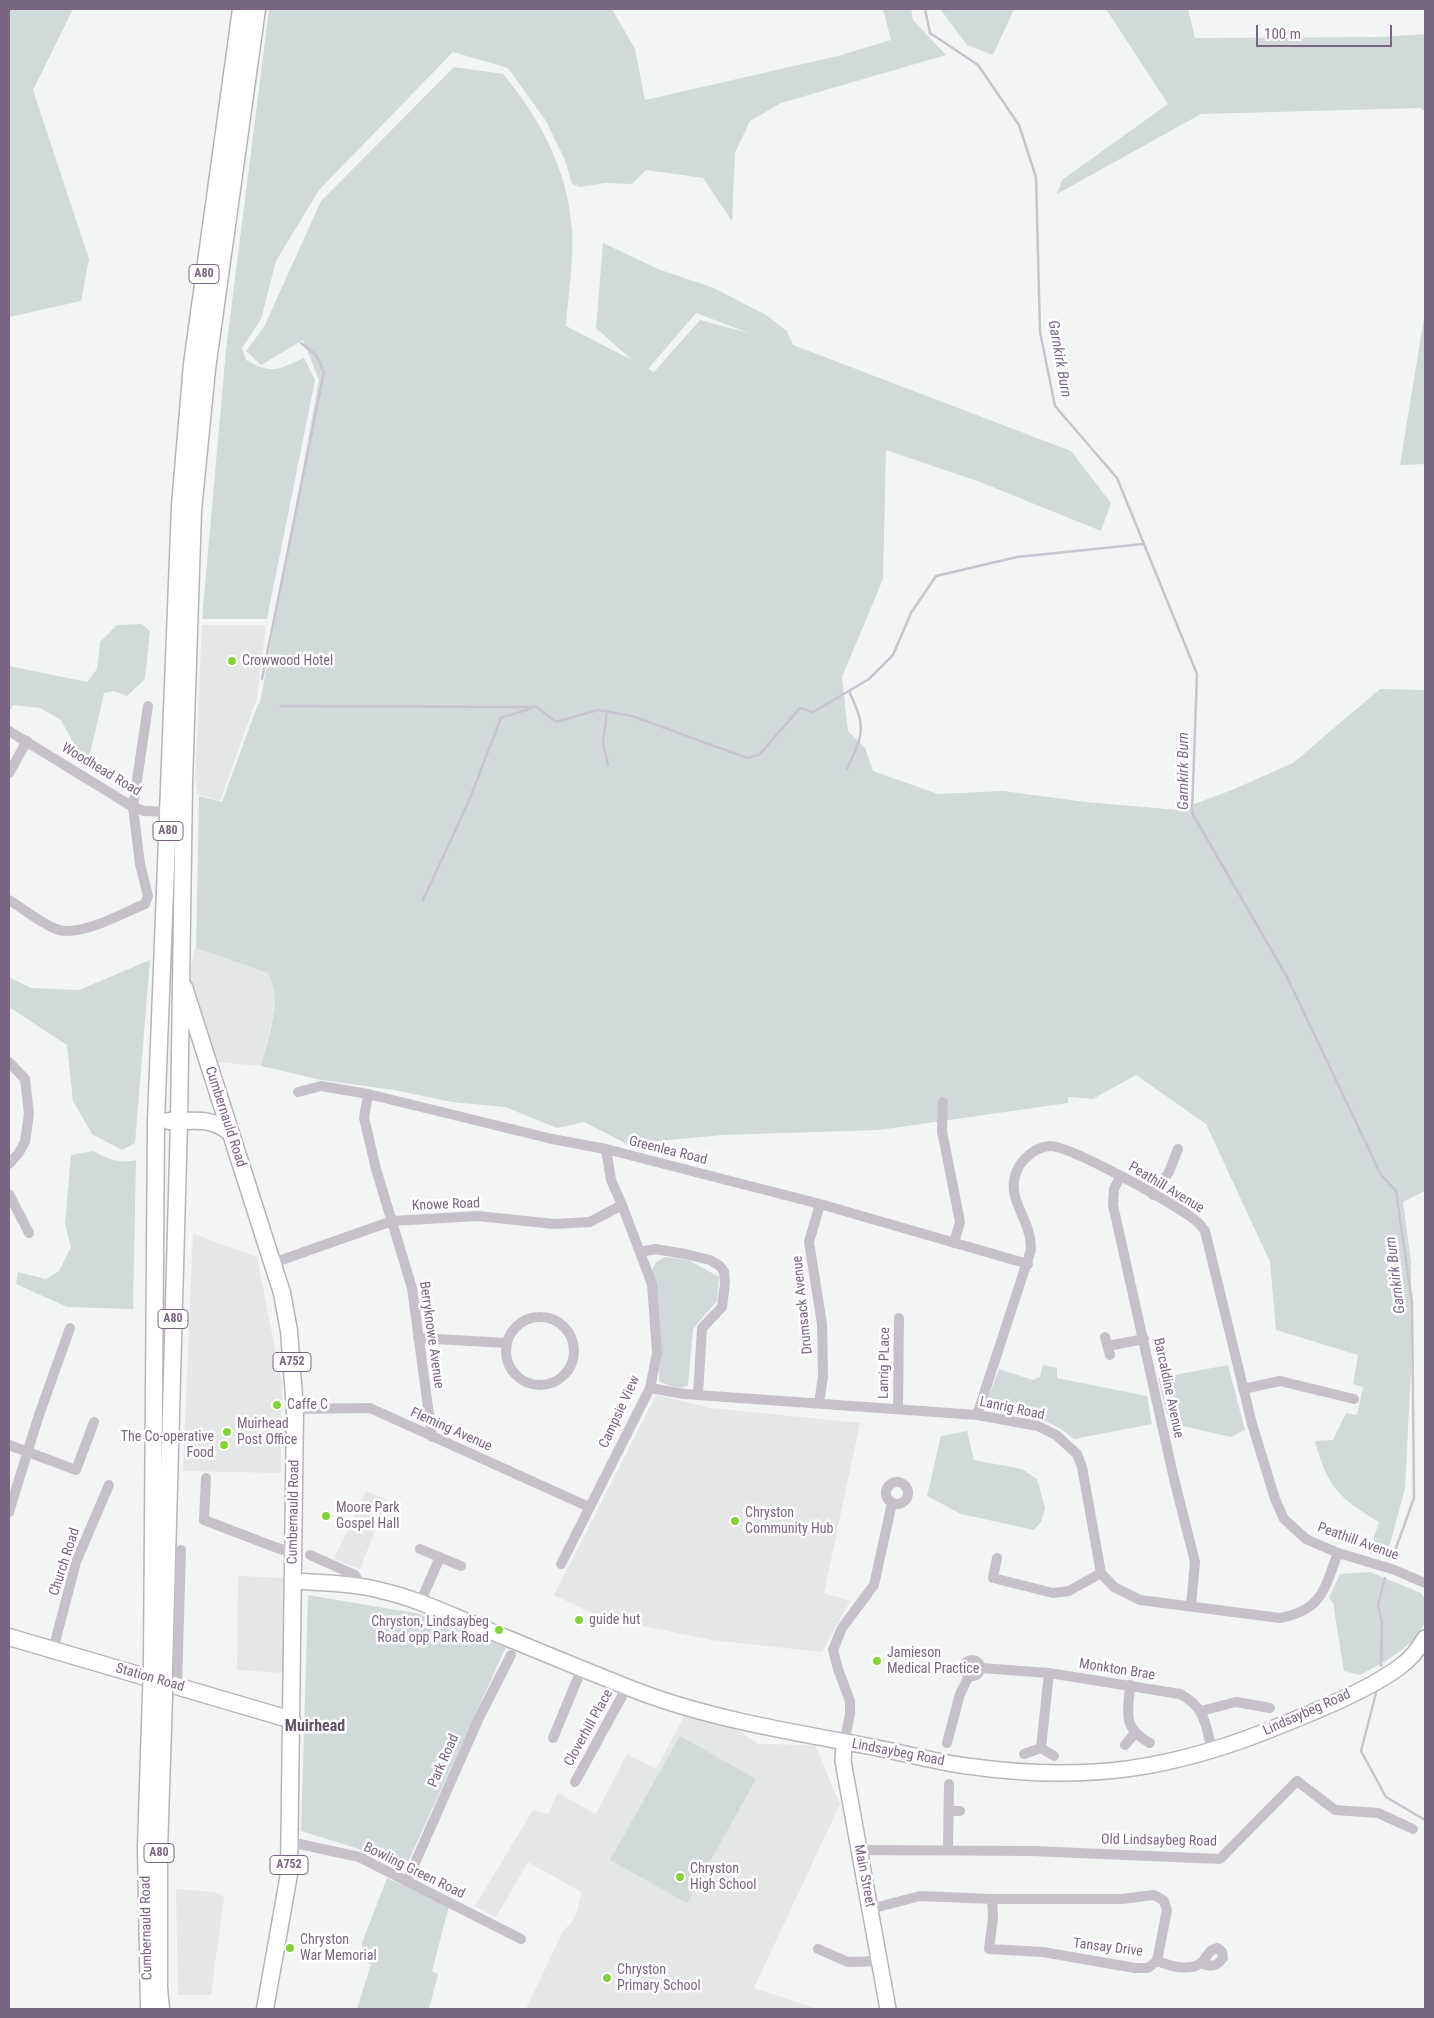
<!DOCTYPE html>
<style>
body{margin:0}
#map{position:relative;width:1434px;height:2018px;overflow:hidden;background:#f2f5f3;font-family:"Roboto Condensed",sans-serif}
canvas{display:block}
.frame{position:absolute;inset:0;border:10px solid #796781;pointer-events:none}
.scale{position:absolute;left:1256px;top:25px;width:136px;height:22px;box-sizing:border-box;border:2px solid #796781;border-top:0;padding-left:6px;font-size:15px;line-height:18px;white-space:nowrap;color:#796781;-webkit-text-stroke:4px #fff;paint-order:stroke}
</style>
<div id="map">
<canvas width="1434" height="2018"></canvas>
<div class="frame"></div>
<div class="scale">100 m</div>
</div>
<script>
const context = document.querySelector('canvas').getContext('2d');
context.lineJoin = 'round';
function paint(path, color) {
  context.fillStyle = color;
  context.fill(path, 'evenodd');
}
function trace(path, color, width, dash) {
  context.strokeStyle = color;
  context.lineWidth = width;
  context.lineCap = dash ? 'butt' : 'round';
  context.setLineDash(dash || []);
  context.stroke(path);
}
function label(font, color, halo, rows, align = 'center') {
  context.font = font + ' "Roboto Condensed",sans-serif';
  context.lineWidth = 5;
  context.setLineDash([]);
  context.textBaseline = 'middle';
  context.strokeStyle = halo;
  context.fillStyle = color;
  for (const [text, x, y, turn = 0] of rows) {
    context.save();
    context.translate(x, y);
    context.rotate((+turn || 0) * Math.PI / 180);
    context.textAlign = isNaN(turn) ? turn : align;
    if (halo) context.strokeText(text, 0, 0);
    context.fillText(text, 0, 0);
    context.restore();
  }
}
paint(new Path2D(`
 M202,625H266L257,698L220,801L198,794L195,780Z
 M196,948L268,973L274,984L273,1016L261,1066L216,1062L189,979L194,950Z
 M193,1234L257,1257L282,1384L281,1473L183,1471Z
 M656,1395L711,1408L860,1423L824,1593L850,1601L822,1652L711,1640L601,1617L554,1595Z
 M366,1491L387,1500L360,1569L334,1559Z
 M238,1576L287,1578L282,1673L237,1670Z
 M685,1715L732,1726L758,1744L815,1745L840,1804L754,1988L817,2009H526L563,1931L572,1922L577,1912L581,1892L528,1862L496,1917L475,1906L533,1810L548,1814L558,1793L596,1814L627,1754L656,1769Z
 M176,1889L214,1892L224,1897L211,1995H178Z`), '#e5e6e6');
paint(new Path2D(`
 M9,9H73L33,90L89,259L81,301L9,317Z
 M269,9H612L635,49L645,100L838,56L891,40L883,9H911L913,20L946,55L781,103L750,121L735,153L732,221L703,178L646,170L632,184L605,183L580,187L572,184L565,160L546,121L508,68L453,52L319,190L276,261L261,319L242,348L246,360C272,375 279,369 304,358L315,380L267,619H202L226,350Z
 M940,9H1014L993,55L967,45Z
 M1106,9H1188L1195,38L1378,37L1425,34V111L1420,108L1201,114L1057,194L1062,180L1168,104Z
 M454,67L503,74C541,119 568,171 572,231C574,262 568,295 566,326L632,360L596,328L603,243L658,269L714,288L766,315L787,331L793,345L1071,451L1111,503L1101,531L980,482L886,450L883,579L842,677L848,731L865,748L873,771L938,794L1003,791L1086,802L1178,810L1232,790L1293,763L1380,689L1425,690V1191L1403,1202L1411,1262V1369L1405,1488L1387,1556L1369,1553L1379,1522C1339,1498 1327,1487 1315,1441L1333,1440L1346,1413L1357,1415L1363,1387L1353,1384L1358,1355L1276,1330L1270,1262L1206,1124L1136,1075L1093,1099L1068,1097V1103L879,1130L722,1135L627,1144L584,1122L557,1128L505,1107L452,1102L394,1090L322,1080L261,1066C268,1038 283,1000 268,973L196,948L199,796L222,802L258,704L260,703L319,380L303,340L261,365L246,351L264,327L321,201ZM696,313L749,333L700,320L654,372L648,369Z
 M1425,311V464L1400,465Z
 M142,624L150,631L145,679L127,696L114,691L104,693L87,767L61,720L40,708L13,705L9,712V666L87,682L97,669L100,642L117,625Z
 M150,960L135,1143L122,1150L92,1134L73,1101L67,1045L9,1007V977L31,988L79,990Z
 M93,1151C108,1159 120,1164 136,1160L133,1309L67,1307L16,1284L18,1272L46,1279L59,1271L71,1247L65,1224L71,1155Z
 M665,1257L689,1260L719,1277L717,1301L693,1329L688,1385C679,1391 668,1385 659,1381L660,1350L652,1270L656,1262Z
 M1043,1365L1057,1368V1378L1147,1396L1152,1424L1074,1439C1051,1418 1023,1415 993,1409L989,1406L988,1398L999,1369L1033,1380L1040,1377Z
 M1228,1365L1245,1430L1231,1437L1169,1423L1158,1378Z
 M967,1431L974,1460L1022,1469L1037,1479L1045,1508L1041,1522L1034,1530L961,1514L927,1496L941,1436Z
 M1370,1572L1421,1593L1425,1599C1425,1605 1427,1616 1425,1622C1415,1647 1382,1663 1360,1675L1344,1671L1333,1603L1329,1598L1340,1574Z
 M308,1595L420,1614L506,1647L407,1864L301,1831Z
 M680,1736L756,1779L687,1903L610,1860Z
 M387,1878L449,1906L432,1971L438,1974L429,2009H357L371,1964L362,1961V1943Z`), '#d2dad9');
trace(new Path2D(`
 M925,9L930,33L978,65L1019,125L1036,177L1040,332L1055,406L1117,478L1197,674L1192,813L1287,977L1381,1175L1396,1191L1412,1302L1414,1498L1392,1559
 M262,679L324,372L316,355L301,343
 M281,706L537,707L556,722L598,710L632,716L747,758L759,755L800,708L813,712L869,679L893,655L911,613L936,576L1017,557L1143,544
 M607,711L603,743L608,765
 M847,769C864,733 866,728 849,691
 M423,900L468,803L501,718L532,708
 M1381,1666L1382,1623L1378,1605L1385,1578
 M1376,1693L1361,1751L1386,1797L1425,1820`), '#c9c3cf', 2.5);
const secondary = new Path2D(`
 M293,1581C323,1583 354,1583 383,1591C414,1598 444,1612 473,1624C529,1647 584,1670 640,1692C711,1719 793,1732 867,1746C901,1752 934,1762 967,1766C1086,1783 1174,1770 1284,1724C1319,1710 1373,1688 1402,1665C1412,1658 1419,1648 1425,1638
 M844,1743L843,1761L888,2009`);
const primary = new Path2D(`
 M184,987L282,1293L289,1331L295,1409L289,1874L265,2009
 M169,1121C192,1122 210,1116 229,1132
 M9,1637L292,1720
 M152,1663L156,1121L180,506L192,364L241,9
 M164,1668L179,1121L184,782L193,510L207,369L257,9
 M149,2009L146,1847L151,1694
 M161,2009L159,1988V1849L164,1697`);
trace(secondary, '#bab4bc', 18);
trace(primary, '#b8b3ba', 19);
trace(new Path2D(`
 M9,731L133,807L144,811L173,812
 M9,773L27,741
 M9,900C24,909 40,923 56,929C80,938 122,913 145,904L148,896L140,864L133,807L148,706
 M9,1062L25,1079L29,1114L25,1142L18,1154L9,1164
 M298,1092L321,1086L368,1094L552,1139L606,1149L820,1204L1028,1264
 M368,1094L364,1118L376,1169L412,1288L432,1437
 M943,1102L942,1131L960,1222L954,1243
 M1120,1177L1114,1189L1113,1205L1174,1479L1195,1562L1191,1606
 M9,1194L29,1233
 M1153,1195L1169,1172L1178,1149
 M640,1252L655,1249L685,1254L710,1260L720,1266L724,1272L725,1283L722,1307L702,1328L698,1395
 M273,1263L392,1221L478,1216L554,1224L590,1222L622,1205
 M506 1351a34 34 0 1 1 68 0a34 34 0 1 1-68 0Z
 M1105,1337L1110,1355
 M418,1338L506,1343
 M1108,1346L1144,1339
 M650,1388L684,1394L977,1415L1038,1426L1056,1435L1077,1454L1082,1467L1101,1573L1114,1587L1140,1600L1280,1618C1323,1610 1324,1589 1338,1553
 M1243,1389L1280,1381L1354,1399
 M819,1403L823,1376L822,1324L809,1242L820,1204
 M295,1409L370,1408L589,1507
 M898,1409L899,1318
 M977,1415L1031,1250C1030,1245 1031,1239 1029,1234C1025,1215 1009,1198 1015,1176C1019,1161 1034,1147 1050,1146C1069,1145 1177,1205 1195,1220C1199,1223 1202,1227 1205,1231L1252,1424L1275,1499L1284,1519L1306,1539L1338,1553L1392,1569L1425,1583
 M9,1445L76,1470L94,1422
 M206,1478L204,1520L280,1549L294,1552
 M886 1493a11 11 0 1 1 22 0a11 11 0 1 1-22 0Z
 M9,1512L38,1418L70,1328
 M420,1549L461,1566
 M310,1555L355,1575L362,1588
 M997,1558L993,1578L1053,1593L1069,1591L1101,1573
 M561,1564L650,1388L657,1353L652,1284L622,1205L611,1180L606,1149
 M420,1603L440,1557
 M53,1650L76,1562L109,1485
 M964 1668a8 8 0 1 1 16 0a8 8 0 1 1-16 0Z
 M981,1668L1049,1673L1180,1694C1205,1707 1206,1725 1212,1751
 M1049,1673L1041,1748L1054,1756
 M1130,1685C1128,1713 1122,1728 1150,1743
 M177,1686L181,1550
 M1201,1711L1236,1702L1270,1708
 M553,1738L582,1668
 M844,1743L850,1714V1701L838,1669L833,1650L842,1628L874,1585L892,1503
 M947,1743L960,1694L969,1676
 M1125,1745L1135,1733
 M1024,1754L1041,1748
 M575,1782L627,1687
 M949,1811H960
 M290,1842L359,1857L521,1939
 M859,1850L1032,1851L1220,1859L1297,1781L1335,1810L1378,1813L1413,1829
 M948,1850L949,1784
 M407,1881L478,1720L511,1655
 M870,1909L920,1896L992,1899L993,1918L989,1949L1043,1952L1135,1968H1148L1157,1961L1167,1910L1164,1901L1158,1897L1153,1895L1122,1899H992
 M818,1949L848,1962L879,1961
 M1157,1961C1170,1966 1192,1973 1203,1961C1208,1955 1209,1950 1217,1948L1222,1952L1223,1958C1216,1967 1211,1967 1201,1963`), '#c6c1c8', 10);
trace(secondary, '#fff', 15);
trace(primary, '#fff', 16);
const primaryBridge = new Path2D(`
 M151,1694L152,1663
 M164,1697V1668`);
trace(primaryBridge, '#b8b3ba', 19, []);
trace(primaryBridge, '#fff', 16);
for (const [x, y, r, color] of [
 [232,661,5,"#83d335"],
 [277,1405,5,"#83d335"],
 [227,1432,5,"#83d335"],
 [224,1445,5,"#83d335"],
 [326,1516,5,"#83d335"],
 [735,1521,5,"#83d335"],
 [579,1620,5,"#83d335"],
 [499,1630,5,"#83d335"],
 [877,1661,5,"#83d335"],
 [680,1877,5,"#83d335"],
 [290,1948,5,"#83d335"],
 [607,1978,5,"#83d335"]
]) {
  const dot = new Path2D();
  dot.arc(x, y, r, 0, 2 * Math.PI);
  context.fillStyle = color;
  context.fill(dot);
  trace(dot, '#fff', 2);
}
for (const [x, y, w] of [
 [204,274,30],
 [168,831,30],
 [173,1319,30],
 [292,1362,38],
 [159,1853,30],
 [289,1865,38]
]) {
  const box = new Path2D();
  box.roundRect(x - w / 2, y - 9.5, w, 19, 4);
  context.fillStyle = '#fff';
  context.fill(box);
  trace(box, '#796781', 1);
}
label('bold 12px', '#796781', null, [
 ["A80",204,274],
 ["A80",168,831],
 ["A80",173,1319],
 ["A752",292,1362],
 ["A80",159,1853],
 ["A752",289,1865]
]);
label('14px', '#796781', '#fff', [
 ["Crowwood Hotel",242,661],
 ["Caffe C",287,1405],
 ["Muirhead",237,1424],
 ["Post Office",237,1440],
 ["The Co-operative",214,1437,"right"],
 ["Food",214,1453,"right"],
 ["Moore Park",336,1508],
 ["Gospel Hall",336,1524],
 ["Chryston",745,1513],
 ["Community Hub",745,1529],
 ["guide hut",589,1620],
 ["Chryston, Lindsaybeg",489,1622,"right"],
 ["Road opp Park Road",489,1638,"right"],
 ["Jamieson",887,1653],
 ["Medical Practice",887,1669],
 ["Chryston",690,1869],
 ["High School",690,1885],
 ["Chryston",300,1940],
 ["War Memorial",300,1956],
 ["Chryston",617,1970],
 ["Primary School",617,1986]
], 'left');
label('14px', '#796781', '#fff', [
 ["Woodhead Road",101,770,31],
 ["Cumbernauld Road",225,1117,72],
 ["Greenlea Road",668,1151,14],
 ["Peathill Avenue",1166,1188,31],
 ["Knowe Road",446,1205,-2],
 ["Drumsack Avenue",803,1305,-96],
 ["Berryknowe Avenue",431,1335,82],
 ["Lanrig PLace",885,1363,-89],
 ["Barcaldine Avenue",1168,1388,78],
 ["Lanrig Road",1012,1409,12],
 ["Campsie View",620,1412,-65],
 ["Fleming Avenue",451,1430,24],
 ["Cumbernauld Road",294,1512,-89],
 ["Peathill Avenue",1358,1542,20],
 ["Church Road",65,1562,-72],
 ["Monkton Brae",1117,1670,9],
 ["Station Road",150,1678,16],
 ["Lindsaybeg Road",1307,1713,-24],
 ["Cloverhill Place",589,1728,-61],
 ["Lindsaybeg Road",898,1753,11],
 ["Park Road",444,1761,-66],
 ["Old Lindsaybeg Road",1159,1841,1],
 ["Bowling Green Road",414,1871,26],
 ["Main Street",864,1876,79],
 ["Cumbernauld Road",147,1928,-91],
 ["Tansay Drive",1108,1948,7]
]);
label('italic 15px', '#7d6d8a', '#fff', [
 ["Garnkirk Burn",1059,359,80],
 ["Garnkirk Burn",1184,771,-90],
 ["Garnkirk Burn",1396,1275,-97]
]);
label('bold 16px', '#615466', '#fff', [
 ["Muirhead",315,1727]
]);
</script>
